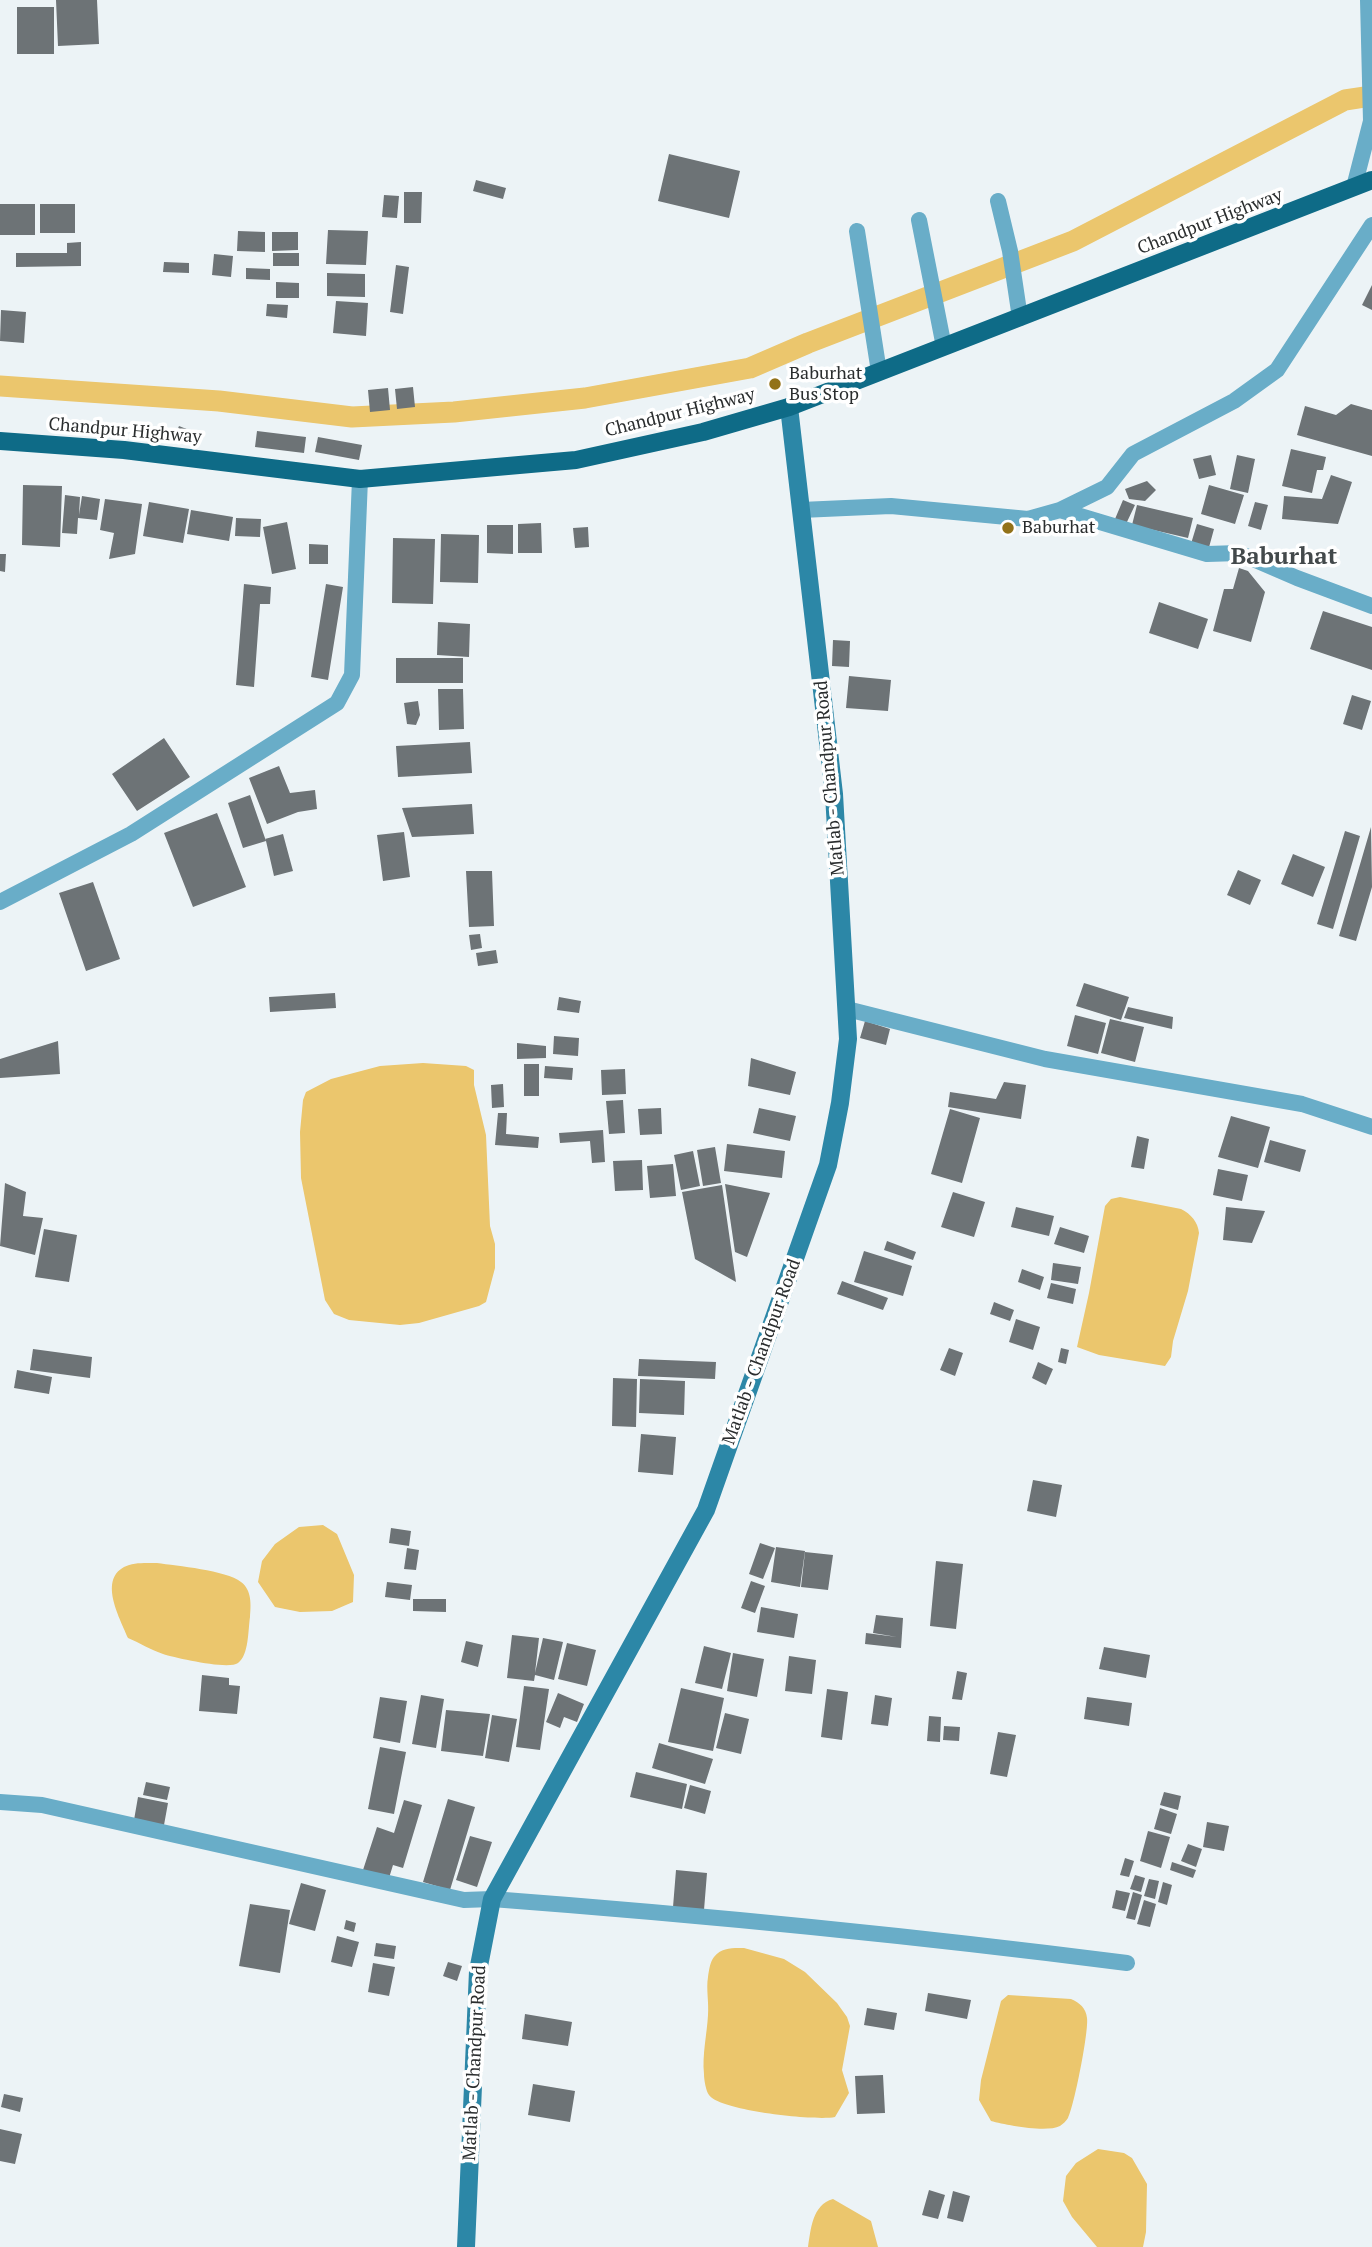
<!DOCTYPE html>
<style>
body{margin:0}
canvas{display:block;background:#ecf3f6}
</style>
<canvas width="1372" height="2247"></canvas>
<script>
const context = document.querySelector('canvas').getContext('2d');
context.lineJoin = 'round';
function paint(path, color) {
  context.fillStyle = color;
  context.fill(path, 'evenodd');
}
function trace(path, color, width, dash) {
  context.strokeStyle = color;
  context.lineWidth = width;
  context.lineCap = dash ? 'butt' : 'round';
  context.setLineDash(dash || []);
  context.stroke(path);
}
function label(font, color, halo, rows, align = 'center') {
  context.font = font + ' "PT Serif",serif';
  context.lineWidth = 7;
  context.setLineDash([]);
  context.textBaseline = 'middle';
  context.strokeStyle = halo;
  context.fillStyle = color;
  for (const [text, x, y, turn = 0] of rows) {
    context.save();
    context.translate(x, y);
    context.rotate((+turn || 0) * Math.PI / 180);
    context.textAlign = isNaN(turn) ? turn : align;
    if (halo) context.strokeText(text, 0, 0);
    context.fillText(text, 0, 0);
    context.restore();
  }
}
paint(new Path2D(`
 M423,1063L466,1066L474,1070V1085L486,1135L490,1226L495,1244V1268L486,1302L479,1306L419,1323L400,1325L349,1320L334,1314L325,1300L301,1178L300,1132L303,1100L306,1092L331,1079L380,1066Z
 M1120,1197L1181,1209C1191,1214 1198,1222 1199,1233L1188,1291L1173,1341L1171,1357L1165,1366L1099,1355L1077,1347L1089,1293L1105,1206L1111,1199Z
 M323,1525L337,1534L354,1575L353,1602L332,1611L300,1612L275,1607L258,1582L262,1561L275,1544L299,1527Z
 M157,1563C177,1566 226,1570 241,1582C252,1590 251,1605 250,1617C248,1630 249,1655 238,1663C228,1670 176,1658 163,1654C151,1650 140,1643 128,1638C121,1620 98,1581 124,1567C133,1562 146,1563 157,1563Z
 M744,1948L784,1959L805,1972L837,2003L847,2017L850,2026L842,2070L849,2093L835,2117C816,2121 720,2111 709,2095C706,2091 704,2080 704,2074C702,2055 707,2034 708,2015C709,2002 706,1989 708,1977C709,1970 710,1962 714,1957C722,1947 733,1948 744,1948Z
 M1008,1995L1071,1999C1080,2003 1086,2008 1087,2018C1089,2031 1074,2107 1068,2118C1066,2121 1063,2124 1060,2126C1046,2133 1006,2125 991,2121L979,2100L981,2080L1001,2001Z
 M1098,2149L1124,2153L1132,2158L1147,2184L1146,2232L1143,2247H1097L1072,2217L1063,2201L1066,2176L1076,2163Z
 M833,2199L871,2221L878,2247H808C811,2229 812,2205 833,2199Z`), '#ebc66d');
trace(new Path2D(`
 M0,386L219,401L352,417L454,412L585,398L750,368L808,343L1073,241L1345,100L1372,96`), '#ebc66d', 21);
paint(new Path2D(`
 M56,0H97L99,44L58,46Z
 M17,7H54V54H17Z
 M669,154L740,171L729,218L658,201Z
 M476,180L506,188L503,199L473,191Z
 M404,192H422L421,223H404Z
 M384,195L399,196L397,218L382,217Z
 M0,204H35V235H0Z
 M40,204H75V233H40Z
 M328,230L368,231L366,265L326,264Z
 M238,231L265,232V252L237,251Z
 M272,232H298V250L272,251Z
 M81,242V266L16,267V253H67V243Z
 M273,253H299V266H273Z
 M214,254L233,256L231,277L212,275Z
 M164,262L189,263V273L163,272Z
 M396,265L409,267L403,314L390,312Z
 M246,268L270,269V280L246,279Z
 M327,273L365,274V297L327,296Z
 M276,282L299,283V298H276Z
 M1372,285V310L1362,305Z
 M336,301L368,303L366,336L333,333Z
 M267,304L288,305L287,318L266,316Z
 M1,310L26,312L24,343L0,341Z
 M413,387L415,407L397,409L395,389Z
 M388,388L390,410L370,412L368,390Z
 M1351,404L1372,410V456L1297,435L1305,406L1336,415Z
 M179,426L189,430L183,442L174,438Z
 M257,431L306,437L304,453L255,447Z
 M318,437L362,445L359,460L315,452Z
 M1291,449L1326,457L1323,470H1317L1312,493L1282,486Z
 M1211,455L1216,475L1199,479L1193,459Z
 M1237,455L1255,459L1248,493L1230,489Z
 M1331,475L1352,482L1338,524L1282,519L1284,496L1322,499Z
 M1147,481L1156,490L1145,501L1129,499L1125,489Z
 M23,485L62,486L60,547L22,545Z
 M1209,485L1244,495L1235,524L1201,514Z
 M65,495L80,497L79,515L82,496L100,499L97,520L78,518L77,534L62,533Z
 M105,499L142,504L135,554L109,559L114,533L100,530Z
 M1123,500L1135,505L1126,524L1115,519Z
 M149,502L189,509L183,543L143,536Z
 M1255,502L1268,505L1261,530L1248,526Z
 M1137,505L1193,518L1188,538L1132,525Z
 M191,510L233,517L229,541L187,534Z
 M236,518L261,519L260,537L235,536Z
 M287,522L296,569L272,574L263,527Z
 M541,523L542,553H518V524Z
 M1197,524L1214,529L1208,551L1190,547Z
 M487,525H513V554L487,553Z
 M588,527L589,547L575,548L573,528Z
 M441,534L479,535L478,583L440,582Z
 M393,538L435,539L433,604L392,603Z
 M309,544L328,545V564H309Z
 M0,554H6L5,572L0,571Z
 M1239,568L1248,571L1265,592L1251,642L1213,631L1224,589H1233Z
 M244,584L271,587L270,604H260L254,687L236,685Z
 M326,584L343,587L328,680L311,677Z
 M1159,602L1208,619L1198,649L1149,633Z
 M1323,611L1372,627V670L1310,649Z
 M438,622L470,624L469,657L437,655Z
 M833,640L850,641L849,667L832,666Z
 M396,658H463V683H396Z
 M849,676L891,680L888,711L846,708Z
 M438,689H463L464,729L439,730Z
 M1352,695L1371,701L1362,730L1343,724Z
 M418,701L420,715L416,725L407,724L404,703Z
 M164,738L190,777L137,811L112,774Z
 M470,742L472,773L398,777L396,746Z
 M279,766L290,793L315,790L317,809L298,812L267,824L249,778Z
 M250,795L266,841L265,839L283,834L293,871L274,876L266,841L243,848L228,803Z
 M472,804L474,834L412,837L402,808Z
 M217,813L246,887L193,907L164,833Z
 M1371,827L1372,887L1356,941L1339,936Z
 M1345,831L1360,836L1333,929L1317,924Z
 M404,832L410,877L383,881L377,835Z
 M1293,854L1325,867L1313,897L1281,884Z
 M1238,870L1261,880L1250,905L1227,895Z
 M466,871H492L494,926L469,927Z
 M93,882L120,959L86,971L59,893Z
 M480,934L482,948L471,950L469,935Z
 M496,950L498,963L478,966L476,953Z
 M1084,983L1129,997L1121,1020L1076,1006Z
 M335,993L336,1008L270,1012L269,997Z
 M559,997L581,1001L579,1013L557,1010Z
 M1128,1007L1173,1017L1172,1029L1124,1018Z
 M1075,1015L1106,1023L1098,1054L1067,1046Z
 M1110,1019L1144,1027L1135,1062L1101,1053Z
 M865,1021L890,1029L886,1045L860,1038Z
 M554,1036L579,1038L578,1056L553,1054Z
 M58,1041L60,1074L0,1078V1059Z
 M517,1043L546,1046V1058L517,1059Z
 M751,1058L796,1072L790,1095L748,1086Z
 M524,1064H539V1096H524Z
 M545,1066L573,1068L572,1080L544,1078Z
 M625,1069L626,1094L602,1095L601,1070Z
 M1004,1082L1026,1085L1021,1119L948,1107L950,1092L996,1099Z
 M503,1084L504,1107L492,1108L491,1085Z
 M623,1100L625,1133L609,1134L606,1101Z
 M661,1108L662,1134L640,1135L638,1109Z
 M759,1108L796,1116L790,1141L753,1133Z
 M950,1109L980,1118L962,1183L931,1174Z
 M498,1113H507L506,1134L539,1137L538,1148L495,1145Z
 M1231,1116L1270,1127L1258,1168L1218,1157Z
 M603,1130L605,1162L592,1163L590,1141L560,1143L559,1133Z
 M1137,1136L1149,1139L1144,1169L1131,1167Z
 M1270,1140L1306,1150L1300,1172L1264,1162Z
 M727,1144L785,1151L782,1178L724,1171Z
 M715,1147L721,1183L703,1186L697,1150Z
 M693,1151L700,1186L681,1190L674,1155Z
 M642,1160L643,1190L615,1191L613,1161Z
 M673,1164L676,1196L650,1198L647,1166Z
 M1218,1169L1248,1175L1242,1201L1213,1195Z
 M5,1183L26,1192L23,1216L43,1218L35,1255L0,1246Z
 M725,1184L770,1193L747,1257L735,1252Z
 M722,1185L736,1282L695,1259L682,1192Z
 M953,1192L985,1202L974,1237L941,1227Z
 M1016,1207L1054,1216L1049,1236L1011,1227Z
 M1226,1207L1265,1211L1252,1243L1223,1240Z
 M1060,1227L1089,1236L1084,1253L1054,1244Z
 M44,1229L77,1235L69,1282L35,1277Z
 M887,1241L916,1252L913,1260L884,1250Z
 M864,1251L912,1266L903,1296L854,1282Z
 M1053,1263L1081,1267L1078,1284L1051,1280Z
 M1022,1269L1044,1277L1040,1290L1018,1282Z
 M842,1281L888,1298L883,1310L837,1294Z
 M1051,1283L1076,1289L1073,1304L1047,1298Z
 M994,1302L1014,1310L1010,1321L990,1314Z
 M1016,1319L1040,1327L1033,1350L1009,1342Z
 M949,1348L963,1353L955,1376L940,1370Z
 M1061,1348L1069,1350L1066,1364L1058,1362Z
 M33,1349L92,1357L90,1378L30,1370Z
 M639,1359L716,1362L715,1379L638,1376Z
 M1038,1362L1053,1369L1046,1385L1032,1378Z
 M17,1370L52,1377L49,1394L14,1388Z
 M613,1378L637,1379L636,1427L612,1426Z
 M640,1379L685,1381L684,1415L639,1413Z
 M641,1434L676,1437L673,1475L638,1472Z
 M1033,1480L1062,1485L1056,1517L1027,1511Z
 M391,1528L411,1531L409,1546L389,1543Z
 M760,1543L775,1548L763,1579L749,1574Z
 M776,1547L805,1551L800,1587L771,1582Z
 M407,1548L419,1550L416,1570L404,1569Z
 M805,1552L833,1555L828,1590L801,1587Z
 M936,1561L963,1564L956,1629L930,1626Z
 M751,1581L765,1586L755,1613L741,1608Z
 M387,1582L412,1585L410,1600L385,1597Z
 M413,1599H446V1612L413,1611Z
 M761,1607L798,1614L794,1638L757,1632Z
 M876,1615L903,1618L901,1648L865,1644L866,1633L897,1637L873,1633Z
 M512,1635L539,1638L535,1673L543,1638L563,1642L554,1680L535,1675L534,1681L507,1678Z
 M466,1641L483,1645L478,1667L461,1662Z
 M567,1643L596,1650L587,1686L558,1679Z
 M704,1646L731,1653L722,1689L695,1683Z
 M1104,1647L1150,1655L1146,1678L1099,1669Z
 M733,1653L764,1659L757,1697L727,1691Z
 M789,1656L816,1660L812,1694L785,1691Z
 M957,1671L967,1673L962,1700L952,1699Z
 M202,1675L229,1678V1685L240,1686L237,1714L199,1711Z
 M524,1686L549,1689L540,1750L516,1747Z
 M681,1688L724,1698L713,1751L668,1742Z
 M827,1689L848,1692L842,1740L821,1737Z
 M558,1693L584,1704L577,1722L564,1717L560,1728L546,1722Z
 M421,1695L444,1699L436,1748L412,1744Z
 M875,1695L892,1698L888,1726L871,1724Z
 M380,1697L407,1701L400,1743L373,1738Z
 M1087,1697L1132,1703L1129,1726L1084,1719Z
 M446,1710L490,1714L483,1756L441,1751Z
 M725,1713L749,1719L741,1754L716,1748Z
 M492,1715L517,1719L509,1762L485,1758Z
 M929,1716L941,1717L940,1742L927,1741Z
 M944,1726L960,1727L959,1741L943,1740Z
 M998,1732L1016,1735L1007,1777L990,1774Z
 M659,1743L713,1759L705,1784L652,1768Z
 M380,1747L406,1752L394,1814L368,1809Z
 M636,1772L687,1784L682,1809L630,1797Z
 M146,1782L170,1787L167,1800L143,1795Z
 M690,1785L711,1791L705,1814L684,1808Z
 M1164,1792L1181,1796L1178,1810L1160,1805Z
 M138,1797L168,1803L164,1825L134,1820Z
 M448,1799L475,1807L450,1890L423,1882Z
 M404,1800L422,1805L403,1868L393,1865L389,1878L363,1870L377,1827L394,1833Z
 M1160,1808L1177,1814L1171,1834L1154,1829Z
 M1207,1822L1229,1826L1224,1851L1203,1847Z
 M1148,1831L1170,1837L1161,1868L1140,1861Z
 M470,1836L492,1842L477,1887L456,1880Z
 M1188,1844L1202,1849L1196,1867L1181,1861Z
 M1125,1858L1134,1861L1129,1877L1120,1875Z
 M1172,1862L1196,1870L1193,1878L1170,1870Z
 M676,1870L707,1873L704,1910L673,1907Z
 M1135,1875L1145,1878L1141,1892L1130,1889Z
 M1149,1879L1159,1881L1155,1899L1144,1896Z
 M1163,1882L1172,1885L1167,1905L1158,1902Z
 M301,1883L326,1890L315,1931L289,1924Z
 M1116,1890L1130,1893L1125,1911L1112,1908Z
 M1133,1892L1142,1895L1135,1920L1126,1918Z
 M1144,1900L1156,1904L1150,1927L1137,1924Z
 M250,1904L290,1910L280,1973L239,1966Z
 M346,1920L356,1923L354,1932L344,1929Z
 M337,1936L359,1942L352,1967L331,1962Z
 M376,1943L396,1946L394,1959L374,1956Z
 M448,1962L462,1966L457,1981L443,1976Z
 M373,1963L395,1967L389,1996L368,1992Z
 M928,1993L971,2000L967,2019L925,2011Z
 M867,2008L897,2013L894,2030L864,2025Z
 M525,2014L572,2022L568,2046L522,2039Z
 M883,2075L885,2113L857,2114L855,2076Z
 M533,2084L575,2091L570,2122L528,2115Z
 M4,2094L23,2098L20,2112L1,2107Z
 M0,2129L22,2134L15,2164L0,2161Z
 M929,2190L945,2195L938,2219L922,2215Z
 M953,2191L970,2196L963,2222L947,2218Z`), '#6d7376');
trace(new Path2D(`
 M1354,187L1371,121L1368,0
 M998,201L1010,251L1020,318
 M919,220L944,347
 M857,231L879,372
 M801,510L891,506L1028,519L1060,510L1107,487L1133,454L1234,401L1277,370L1372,225
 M1060,510L1207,554L1239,553L1297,578L1372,606
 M0,902L131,834L337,703L352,675L360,479
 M847,1009L1045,1059L1302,1104L1372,1127
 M0,1802L42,1805L464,1900L492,1899C704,1915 916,1936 1127,1963`), '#69adc8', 16);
trace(new Path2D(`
 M466,2247L478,1971L492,1899L706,1510L828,1165L840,1103L848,1039L834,794L789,407`), '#2c87a7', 18);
trace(new Path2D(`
 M0,441L124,450L360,479L576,460L703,432L789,407L1372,180`), '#0e6b87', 18);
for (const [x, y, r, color] of [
 [775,384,7,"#927219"],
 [1008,528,7,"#927219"]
]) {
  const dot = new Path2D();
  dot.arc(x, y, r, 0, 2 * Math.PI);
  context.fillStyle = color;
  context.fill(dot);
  trace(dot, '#fff', 2.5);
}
label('18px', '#2a2d2e', '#fff', [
 ["Chandpur Highway",1210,222,-21],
 ["Chandpur Highway",680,413,-14],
 ["Chandpur Highway",125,431,5],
 ["Matlab - Chandpur Road",830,778,-95],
 ["Matlab - Chandpur Road",762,1352,-70],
 ["Matlab - Chandpur Road",475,2063,-87]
]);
label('18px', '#2a2d2e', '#fff', [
 ["Baburhat",789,374],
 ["Bus Stop",789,395],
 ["Baburhat",1022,528]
], 'left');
label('bold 24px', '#43494b', '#fff', [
 ["Baburhat",1284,557]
]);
</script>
